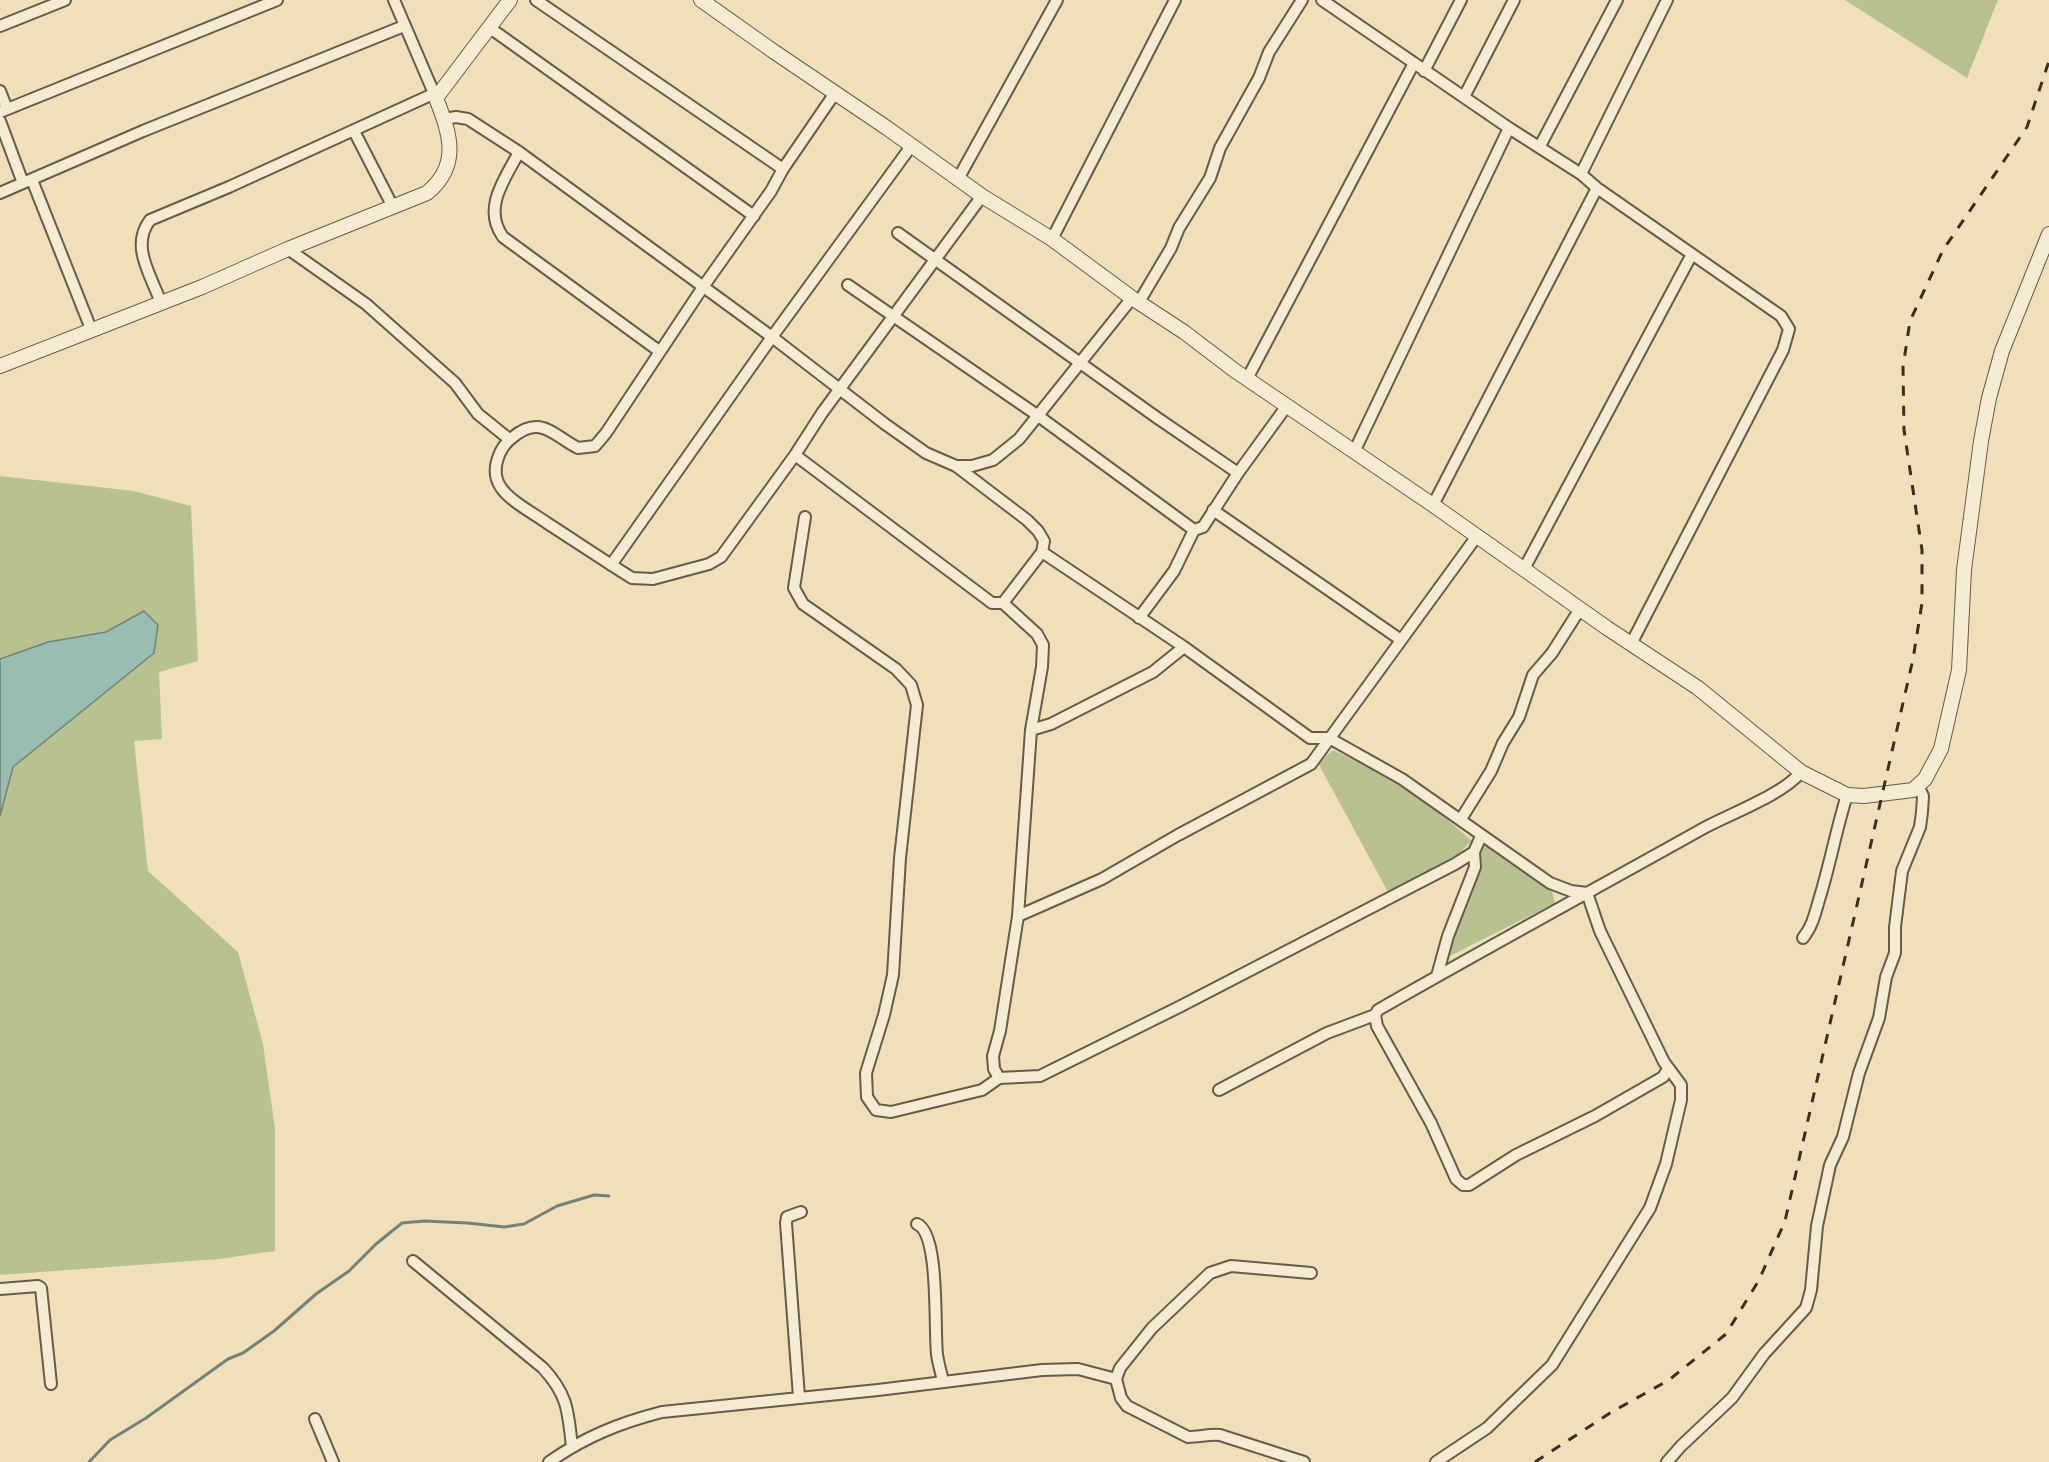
<!DOCTYPE html>
<style>
body{margin:0}
canvas{display:block;background:#efe0b9}
</style>
<canvas width="2049" height="1462"></canvas>
<script>
const context = document.querySelector('canvas').getContext('2d');
context.lineJoin = 'round';
function paint(path, color) {
  context.fillStyle = color;
  context.fill(path, 'evenodd');
}
function trace(path, color, width, dash) {
  context.strokeStyle = color;
  context.lineWidth = width;
  context.lineCap = dash ? 'butt' : 'round';
  context.setLineDash(dash || []);
  context.stroke(path);
}
paint(new Path2D(`
 M1845,0H1998L1967,78Z
 M0,476L134,491L191,506L198,661L159,672L162,739L134,741L148,871L238,952L263,1044L275,1128V1251L219,1259L0,1275Z
 M1333,750L1375,769L1435,809L1472,841L1454,858L1388,892L1318,763Z
 M1483,844L1552,891L1555,903L1446,958Z`), '#b8c290');
const water = new Path2D(`
 M144,611L158,625L154,653L13,767L0,816V659L48,642L106,632Z`);
paint(water, '#9abdb1');
trace(water, '#748379', 1.5);
trace(new Path2D(`
 M89,1462L110,1440L146,1418L228,1359L243,1353L274,1331L316,1294L349,1271L376,1244L402,1223L424,1221L468,1223L504,1227L524,1224L557,1206L594,1195L609,1196`), '#748379', 3);
const minor = new Path2D(`
 M394,0L436,98
 M536,0L783,169
 M1322,0L1509,128L1581,174L1597,188L1781,316L1789,329L1783,350L1631,644
 M0,26L65,0
 M490,28L754,216
 M1424,71L1461,0
 M0,91L7,109
 M835,93L783,169L771,191L703,287L606,433L595,446L578,448C554,436 541,414 513,437C499,447 490,470 500,486C508,500 533,513 547,523C575,541 603,560 632,578L653,579L709,564L721,557L795,455L822,413L982,196
 M1464,97L1514,0
 M0,112L277,0
 M444,119L456,117L468,119L519,152L772,337L885,424L926,453L956,466H972L993,460L1019,439L1132,298
 M0,121L23,183
 M354,131L393,207
 M1540,146L1617,0
 M519,152C505,179 482,208 503,237L659,351
 M1581,174L1667,0
 M958,179L1057,0
 M32,180L91,329
 M0,193L143,131L404,26
 M898,233L1156,417L1238,473
 M1052,239L1175,0
 M288,249L366,304L455,383L478,414L509,439
 M848,285L1037,415L1194,530L1203,527L1238,473L1286,407
 M1139,302L1171,248L1179,228L1210,178L1220,148L1259,78L1269,52L1302,0
 M161,303C151,275 130,246 150,220L229,187L433,94
 M1247,379L1414,63
 M1354,452L1509,128
 M795,455L992,603H1003L1042,552L1044,541L1038,531L1027,520L956,466
 M1433,505L1597,188
 M1213,510L1401,640
 M805,517L794,588L803,604L896,669L911,685L917,705L900,858L893,975L884,1015L866,1073L867,1097L876,1110L891,1112L982,1090L999,1078
 M1042,552L1184,647L1310,738H1329L1402,779L1550,883L1571,891L1587,893L1600,931L1664,1062L1681,1085V1100L1666,1164L1650,1208L1552,1365L1487,1428L1436,1462
 M611,565L772,337L912,145
 M1524,569L1692,254
 M1003,603L1037,634L1043,645L1042,667L1031,730L1018,916L1000,1031L993,1056L994,1069L999,1078L1040,1076L1181,1006L1455,864L1474,852L1481,836
 M1139,618L1174,571L1194,530
 M1031,730L1051,724L1153,672L1184,647
 M1461,819L1491,771L1503,743L1519,717L1533,675L1552,653L1580,609
 M1018,916L1102,879L1178,835L1311,764L1477,536
 M1803,938C1812,927 1815,914 1819,900C1830,865 1836,830 1847,795
 M1437,976L1448,936L1475,867L1474,852
 M1668,1069L1663,1077L1595,1116L1516,1155L1469,1185H1463L1456,1179L1431,1123L1377,1026L1375,1015L1378,1010C1486,948 1595,889 1704,828C1730,814 1784,794 1801,772
 M1219,1090L1327,1033L1375,1015
 M917,1224C940,1233 934,1329 937,1354C938,1363 941,1372 943,1381
 M413,1261L543,1368C568,1395 568,1411 572,1447
 M0,1289L38,1286L41,1288L51,1384
 M799,1397L786,1223L787,1217L801,1212
 M315,1419L333,1462
 M549,1462C585,1437 619,1423 662,1412L878,1390L1042,1370L1078,1369L1116,1379
 M1304,1462L1220,1435C1209,1434 1199,1437 1188,1437L1127,1406L1121,1398L1116,1379L1120,1368L1152,1328L1210,1273L1231,1266L1311,1273
 M1667,1462L1681,1446L1732,1398L1764,1354L1806,1308L1811,1290L1817,1226L1830,1165L1843,1137L1859,1073L1879,1018L1886,977L1895,953V927L1902,871L1920,827L1922,812L1923,796L1918,786`);
const tertiary = new Path2D(`
 M701,0L773,51L887,128L982,196L1052,239L1132,298L1184,332L1234,370L1433,505L1607,628L1698,688L1801,772L1847,795L1864,796L1913,790L1925,779L1941,749L1959,670L1964,570L1981,441L1989,398L2002,351L2049,234
 M0,366L202,287L288,249L427,193C461,165 450,134 436,98L510,0`);
trace(minor, '#695a4a', 14);
trace(tertiary, '#695a4a', 16);
trace(minor, '#f5ebd2', 10);
trace(tertiary, '#f5ebd2', 14);
trace(new Path2D(`
 M1535,1462L1610,1413L1669,1380L1726,1334L1759,1280L1785,1221L1913,659L1922,603V550L1904,430L1903,367L1910,321L1943,250L2027,127L2049,61`), '#3c2d25', 3, [10, 10]);
</script>
